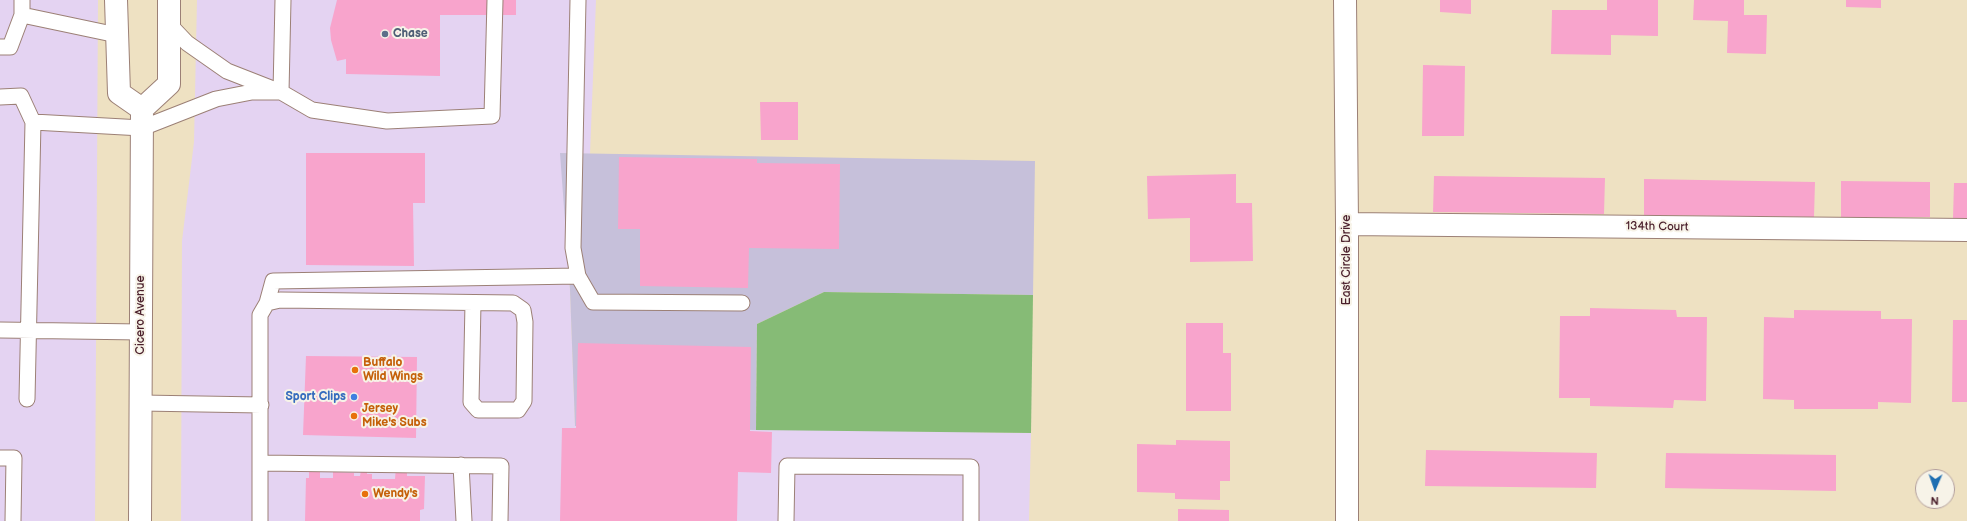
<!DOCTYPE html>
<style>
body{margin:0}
#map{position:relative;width:1967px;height:521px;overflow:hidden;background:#eee1c2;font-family:"Balsamiq Sans",sans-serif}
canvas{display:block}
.north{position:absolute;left:1915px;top:469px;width:40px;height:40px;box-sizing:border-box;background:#f7f3e8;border:1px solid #b29e9c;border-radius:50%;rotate:182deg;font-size:11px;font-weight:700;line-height:16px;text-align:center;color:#4a1f2b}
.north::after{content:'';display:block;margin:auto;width:14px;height:18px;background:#1f6fb2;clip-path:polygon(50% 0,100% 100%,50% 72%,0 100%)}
</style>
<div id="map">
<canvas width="1967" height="521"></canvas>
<div class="north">N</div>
</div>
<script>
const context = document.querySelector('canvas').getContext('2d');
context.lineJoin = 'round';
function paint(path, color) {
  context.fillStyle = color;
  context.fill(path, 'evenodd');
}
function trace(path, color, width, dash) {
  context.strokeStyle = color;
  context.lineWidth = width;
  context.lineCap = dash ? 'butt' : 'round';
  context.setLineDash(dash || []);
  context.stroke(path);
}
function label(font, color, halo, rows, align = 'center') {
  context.font = font + ' "Balsamiq Sans",sans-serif';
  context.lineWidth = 4;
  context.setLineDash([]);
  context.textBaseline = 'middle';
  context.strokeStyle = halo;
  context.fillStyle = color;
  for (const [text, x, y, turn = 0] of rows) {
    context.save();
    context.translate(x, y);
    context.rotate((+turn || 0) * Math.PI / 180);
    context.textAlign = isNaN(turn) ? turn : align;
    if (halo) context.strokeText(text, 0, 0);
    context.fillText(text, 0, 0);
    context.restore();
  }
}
paint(new Path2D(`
 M0,0H98L95,521H0Z
 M197,0H596L590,154L561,153L570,290L575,426L1031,433L1029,521H181L182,241L194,142Z`), '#e4d3f2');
paint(new Path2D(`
 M560,153L1035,161L1033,295L824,292L757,324L756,430L575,426L570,290Z`), '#c6c0da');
paint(new Path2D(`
 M824,292L1033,295L1031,433L756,430L757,324Z`), '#86bb76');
paint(new Path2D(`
 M337,0H516V15H440V76L346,74V59L337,61L331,40L330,28Z
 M1440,0H1471V14L1440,12Z
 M1607,0H1658V36L1611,35V55L1551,54L1552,10H1607Z
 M1694,0H1744V15H1767L1766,54L1727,53L1728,21L1693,20Z
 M1846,0H1881V8L1846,7Z
 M1423,65L1465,66L1464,136H1422Z
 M760,102H798V140H761Z
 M306,153H425V203H413L414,266L306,265Z
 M619,157L757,159V163L840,164L839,249L749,248L748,288L640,286V229H618Z
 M1236,174V203H1252L1253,261L1190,262V218L1148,219L1147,176Z
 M1434,176L1605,178L1604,214L1433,212Z
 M1644,179L1815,182L1814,217L1644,215Z
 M1841,181L1930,182V217H1841Z
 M1954,183H1967V219L1953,218Z
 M1590,308L1676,310L1677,317H1707L1706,401L1674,400L1673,408L1590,406V398H1559L1560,316H1590Z
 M1794,310L1881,311V319H1912L1911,403L1878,402V409H1794V400L1763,399L1764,317L1794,318Z
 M1953,320H1967V402H1952Z
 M1186,323H1223V353H1231V411H1186Z
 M578,343L751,347L750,431L772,432L771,473L738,472L737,521H560L562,428H576Z
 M306,356L417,357L416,438L303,435Z
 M1176,440L1230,441V481H1220V500L1175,499V493L1137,492V444L1176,445Z
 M1426,450L1597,453L1596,488L1425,486Z
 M1666,453L1836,455V491L1665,488Z
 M396,467L407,472V476H425L424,509L420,510V521H305L306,478H309V471L320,472V478H333V472L354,473V476H360L361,470H367V474H372V479H395Z
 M1178,509L1229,510V521H1178Z`), '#f8a4cc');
const lane = new Path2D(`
 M22,0V15L117,35
 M283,0L281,92L312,110L387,121L492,116L495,0
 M578,0L573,248L578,276L593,302L742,303
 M169,24L187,43L227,71L273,89
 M0,47H10L22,15
 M0,97L21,96L33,122
 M267,303L280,300L513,303L523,310L525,322L524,401L518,410H478L471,402L473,303
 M0,330L141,332
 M27,399L33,122L142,128L216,99L252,92H281
 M141,403L261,405
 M0,458H14L13,521
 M261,463L501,466L500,521
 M461,465L464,521
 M260,521V315L267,303L273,281L578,276
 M786,521L787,466L971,467V521`);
const street = new Path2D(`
 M1345,0L1347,224V521
 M1347,224L1967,230`);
const primary = new Path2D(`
 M116,0L119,93L142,109
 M140,521L142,109L169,84V0`);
trace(lane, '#9c8076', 17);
trace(street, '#9c8076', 24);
trace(primary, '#9c8076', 24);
trace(lane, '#fff', 15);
trace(street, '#fff', 22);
trace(primary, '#fff', 22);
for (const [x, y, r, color] of [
 [385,34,4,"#5c6f8a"],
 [355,370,4,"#e8710a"],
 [354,397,4,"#3f7fe0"],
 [354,416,4,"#e8710a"],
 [365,494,4,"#e8710a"]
]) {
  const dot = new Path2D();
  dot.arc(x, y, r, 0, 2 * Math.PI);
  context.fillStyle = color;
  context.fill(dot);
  trace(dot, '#f7f3e8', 1.5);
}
label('bold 12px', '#4e5e75', '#f7f3e8', [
 ["Chase",393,34]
], 'left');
label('12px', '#4a1f2b', '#f7f3e8', [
 ["134th Court",1657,227,1],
 ["East Circle Drive",1347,260,-90],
 ["Cicero Avenue",141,315,-90]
]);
label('bold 12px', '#c56008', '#f7f3e8', [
 ["Buffalo",363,363],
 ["Wild Wings",363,377],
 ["Jersey",362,409],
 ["Mike's Subs",362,423],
 ["Wendy's",373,494]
], 'left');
label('bold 12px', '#366cbe', '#f7f3e8', [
 ["Sport Clips",346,397]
], 'right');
</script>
